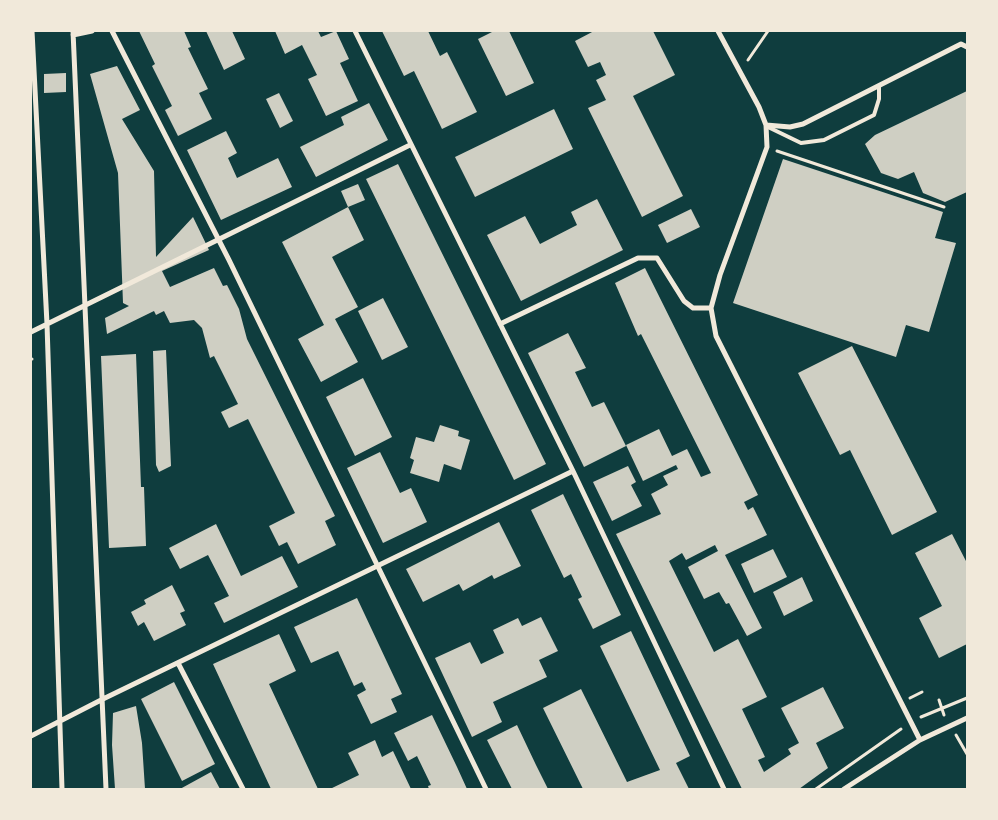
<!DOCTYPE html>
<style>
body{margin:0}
#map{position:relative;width:998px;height:820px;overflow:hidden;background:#0f3d3e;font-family:"Sofia Sans Condensed",sans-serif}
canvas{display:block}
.frame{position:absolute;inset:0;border:32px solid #f1e9da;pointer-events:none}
</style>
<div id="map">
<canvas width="998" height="820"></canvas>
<div class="frame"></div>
</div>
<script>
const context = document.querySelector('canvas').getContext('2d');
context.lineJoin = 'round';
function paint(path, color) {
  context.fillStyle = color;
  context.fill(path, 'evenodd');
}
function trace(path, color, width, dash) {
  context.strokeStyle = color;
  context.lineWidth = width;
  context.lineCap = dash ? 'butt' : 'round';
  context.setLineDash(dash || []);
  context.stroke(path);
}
paint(new Path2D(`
 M139,31H184L191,47L188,48L208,89L199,93L212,119L178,136L165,110L172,106L152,66L155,64Z
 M206,31H232L245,59L224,70Z
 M275,31H318L321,37L336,31L349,59L340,63L358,101L326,116L308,79L317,75L302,45L285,54Z
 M382,31H428L440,56L447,52L477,112L442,129L414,71L404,76Z
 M494,31H509L534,83L506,96L478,39Z
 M594,31H653L675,75L633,96L683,196L642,217L588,108L606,100L596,80L606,75L600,62L588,67L575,41Z
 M117,66L140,110L122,119L154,171L156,257L193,217L209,250L162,271L170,287L214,268L223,286L227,285L239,309L247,339L335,516L325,521L336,545L298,564L287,542L279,546L269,526L295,513L248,419L229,428L221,412L238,404L214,356L210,358L202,328L194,320L170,323L164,311L156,315L154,311L107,334L105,318L129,306L123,303L118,173L90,74Z
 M66,73V92L44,93V74Z
 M967,91V192L945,202L923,193L914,172L898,179L881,173L865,144L875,135Z
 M279,93L293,121L280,128L266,99Z
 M369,103L388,140L316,177L300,147L344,125L341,117Z
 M554,109L573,149L475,197L455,157Z
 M226,131L237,153L228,158L237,178L278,158L292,187L221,220L187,150Z
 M783,159L943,212L935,238L956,243L929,332L906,325L896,357L733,303Z
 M398,164L546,464L514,480L366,179Z
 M358,184L365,200L348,207L341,191Z
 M597,199L623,250L521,301L487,235L525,216L540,244L577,225L571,212Z
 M348,207L364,240L332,257L358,307L335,319L358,362L321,382L298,339L324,325L282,242Z
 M691,209L700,227L667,243L658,225Z
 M645,268L758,495L744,502L748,510L753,507L767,535L725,555L762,628L747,636L729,603L726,604L719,592L704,599L688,567L718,551L715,545L686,560L682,553L669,561L714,652L738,639L767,697L742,709L765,757L758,760L764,772L791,754L788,749L799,743L781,708L823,687L844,728L816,743L828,768L799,789H742L616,534L661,514L651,494L668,485L663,476L678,469L676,465L643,481L626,445L659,429L672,456L687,449L701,477L711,473L641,334L638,336L615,283Z
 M383,298L408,347L382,360L358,311Z
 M568,333L586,368L575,372L592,407L604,402L626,446L584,467L528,353Z
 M852,346L937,512L892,535L850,450L840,455L798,373Z
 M166,350L171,466L159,472L156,465L153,351Z
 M136,354L141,487H144L146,546L109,548L101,356Z
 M363,378L392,437L355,456L326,397Z
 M440,425L459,431L458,436L470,440L461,470L444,464L439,482L410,473L414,460L410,458L416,437L434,442Z
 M380,452L400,493L411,488L427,522L383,543L347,468Z
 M628,466L636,482L631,485L642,506L612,521L593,482Z
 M563,494L621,615L593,629L578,599L582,597L571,574L564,578L531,510Z
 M499,522L521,566L494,579L492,575L463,591L459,584L423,602L406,569Z
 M216,524L241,576L282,556L298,587L224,623L214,603L229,596L208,555L180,569L169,548Z
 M952,534L967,563V644L939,658L919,618L942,606L915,553Z
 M773,549L787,577L754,593L741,564Z
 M802,577L813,601L784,616L773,592Z
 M172,585L185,611L180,613L186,625L154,641L144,622L138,626L131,612L146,604L144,600Z
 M357,598L402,694L391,699L397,712L371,724L357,695L366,690L362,682L354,686L338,651L311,663L294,627Z
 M541,617L558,651L539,660L547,677L493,702L502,722L472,737L435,658L470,642L481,664L504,653L493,630L518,618L522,626Z
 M631,631L690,756L676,763L689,789H583L543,708L581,689L627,782L660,770L600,646Z
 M279,634L296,671L269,684L318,789H271L213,664Z
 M174,682L215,764L182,781L141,699Z
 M136,706L142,743L145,789H115L112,745L113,713Z
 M432,715L457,767L467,789H429L428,786L431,785L417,756L408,761L394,733Z
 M517,725L536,765L548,789H512L487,740Z
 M375,740L382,757L393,751L411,789H330L359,775L348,753Z
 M211,772L220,789H180Z`), '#cfcfc3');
trace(new Path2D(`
 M748,60L768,31
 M777,151L944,207
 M31,359H32
 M910,698L922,692
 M939,700L944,715
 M921,717L967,698
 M956,735L967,754
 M816,789L901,729`), '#f1e9da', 3);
trace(new Path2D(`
 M768,127L801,143L824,140L874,115L879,99V87`), '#f1e9da', 4);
trace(new Path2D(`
 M32,31L47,324L62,789
 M73,31L106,789
 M112,31L229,260L486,789
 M355,31L573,471L724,789
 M718,31L759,107L766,125L767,147L720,275L711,308L716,336L920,740
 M73,35L92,31
 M766,125L790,127L803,124L961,44L967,47
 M500,324L638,258H657L684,301L693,308H711
 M31,332L410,145
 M178,663L243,789
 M31,736L103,699L573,471
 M844,789L920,740L967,718`), '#f1e9da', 5);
</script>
